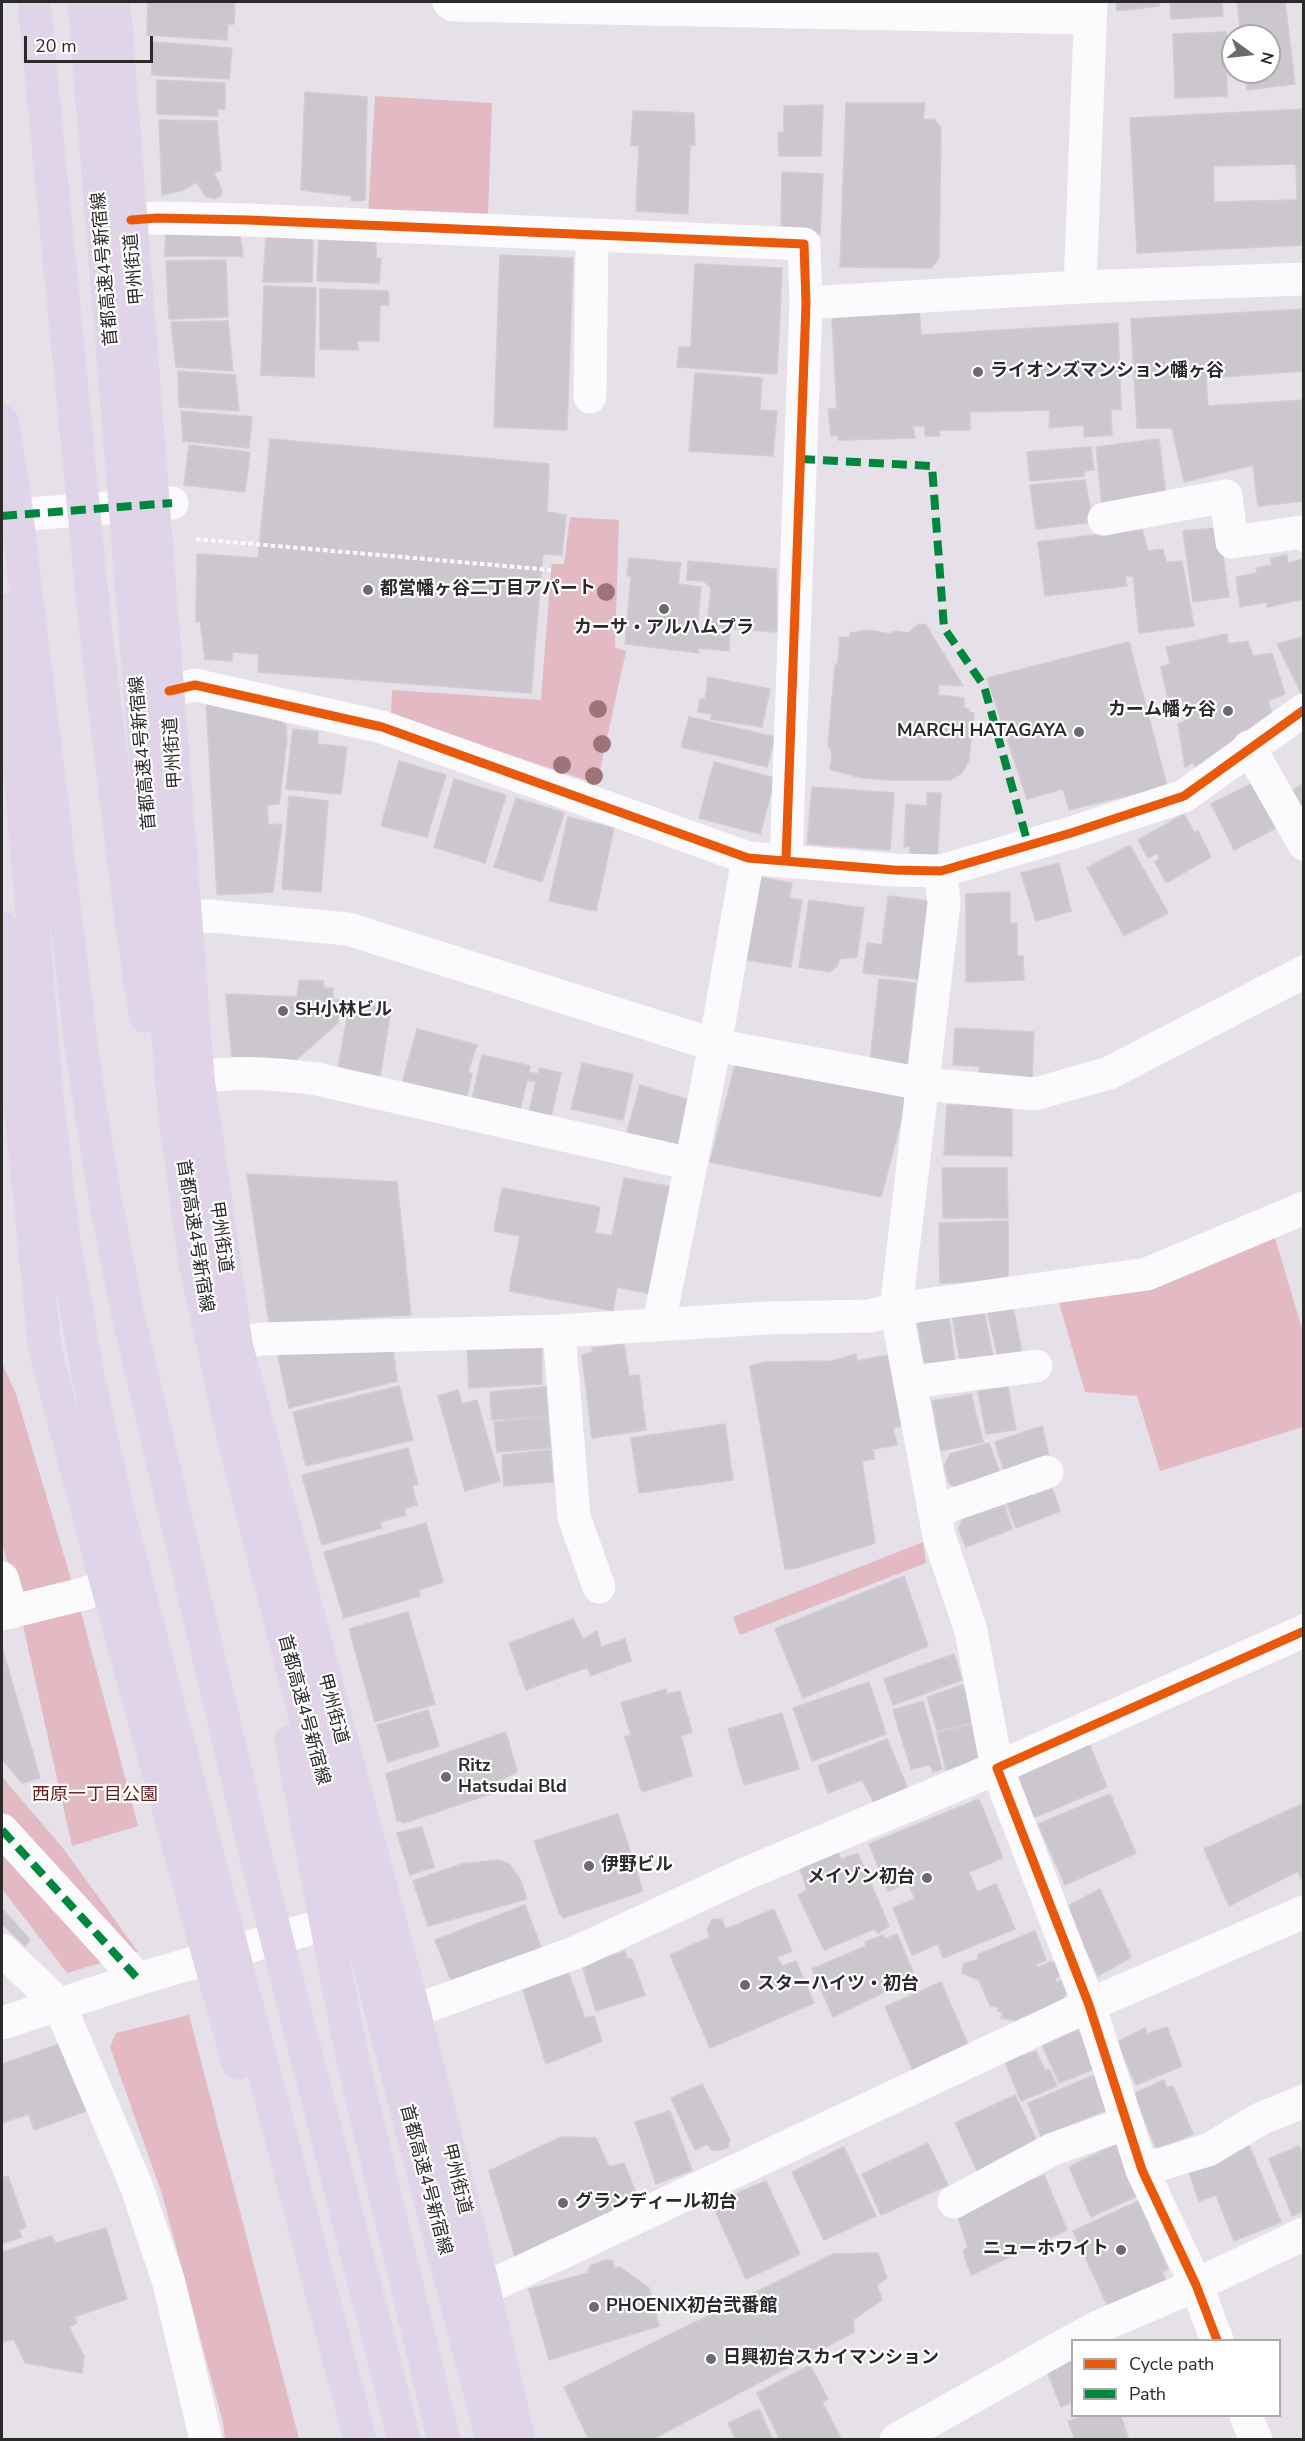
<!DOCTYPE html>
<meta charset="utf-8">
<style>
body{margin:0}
#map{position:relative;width:1305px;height:2441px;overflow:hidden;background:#e6e0e8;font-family:"Nunito Sans",sans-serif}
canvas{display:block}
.frame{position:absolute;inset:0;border:3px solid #2a2a2a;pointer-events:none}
.legend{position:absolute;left:1071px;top:2339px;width:210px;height:78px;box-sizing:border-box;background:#fff;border:2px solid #aaa;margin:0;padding:8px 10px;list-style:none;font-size:18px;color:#2a2a2a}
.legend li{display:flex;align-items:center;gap:12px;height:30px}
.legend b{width:30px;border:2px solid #aaa}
.north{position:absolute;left:1221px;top:24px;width:60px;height:60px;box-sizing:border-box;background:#fff;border:2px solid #aaa;border-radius:50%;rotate:105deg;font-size:16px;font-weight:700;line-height:24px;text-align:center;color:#2a2a2a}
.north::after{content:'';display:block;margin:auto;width:21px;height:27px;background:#6c6a6c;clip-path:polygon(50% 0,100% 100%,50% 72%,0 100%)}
.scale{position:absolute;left:24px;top:36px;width:129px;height:27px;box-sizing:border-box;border:3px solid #2a2a2a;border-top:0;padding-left:8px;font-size:18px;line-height:21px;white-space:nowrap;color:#2a2a2a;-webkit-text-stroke:4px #fff;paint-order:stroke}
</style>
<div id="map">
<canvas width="1305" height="2441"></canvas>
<div class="frame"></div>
<ul class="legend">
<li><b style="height:8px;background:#e8590c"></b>Cycle path</li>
<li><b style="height:8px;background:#00873e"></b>Path</li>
</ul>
<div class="north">N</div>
<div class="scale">20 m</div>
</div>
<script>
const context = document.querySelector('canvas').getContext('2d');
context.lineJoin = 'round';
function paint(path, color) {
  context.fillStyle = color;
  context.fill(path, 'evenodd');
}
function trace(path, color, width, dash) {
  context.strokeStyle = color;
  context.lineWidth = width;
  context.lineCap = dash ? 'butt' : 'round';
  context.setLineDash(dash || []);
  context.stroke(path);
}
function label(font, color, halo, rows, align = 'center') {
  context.font = font + ' "Nunito Sans","Noto Sans JP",sans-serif';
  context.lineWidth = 4.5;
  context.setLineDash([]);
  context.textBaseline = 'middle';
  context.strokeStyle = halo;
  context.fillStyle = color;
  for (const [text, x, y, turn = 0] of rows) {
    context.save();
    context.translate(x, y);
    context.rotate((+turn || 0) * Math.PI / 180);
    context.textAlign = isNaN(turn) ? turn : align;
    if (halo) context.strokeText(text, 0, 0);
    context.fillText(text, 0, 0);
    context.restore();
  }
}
paint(new Path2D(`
 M375,96L492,103L488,215L368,214Z
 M570,517L619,520L615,648L626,651L597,784L391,715L392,690L541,700L551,570L552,564H564Z
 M1275,1238L1303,1332V1427L1160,1471L1137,1396L1085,1392L1059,1303Z
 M2,1363L16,1394L82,1616L138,1826L72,1846L17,1598L2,1543Z
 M923,1542L926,1563L740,1635L733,1617Z
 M2,1777L63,1848L138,1952L67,1973L2,1889Z
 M189,2015L299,2439H225L223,2423L162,2194L110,2047L116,2033Z`), '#e3bac3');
const building = new Path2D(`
 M148,2H235L234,24H228L227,40L147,35Z
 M1116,2H1159L1160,6L1117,11Z
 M1170,2H1222L1223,16L1171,19Z
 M1237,2H1285L1295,84L1247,90L1245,72H1269V36H1241Z
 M1226,32L1227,96L1175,98L1173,34Z
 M152,42L232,48L229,79L152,75Z
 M157,80L225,83V109H217L218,116L157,114Z
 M305,92L367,97L365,200L352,201L351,196L301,190Z
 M846,103H925L923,120L934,119L941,128L939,258L931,268L840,267Z
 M823,105L821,156H779L778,133L784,132V106Z
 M1304,109V245L1137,253L1130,118ZM1296,164L1297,200L1214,202L1213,166Z
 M633,111L694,113L695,145H690L688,214L636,211L639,146L631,145Z
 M159,120L217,121L221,170L214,173L222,190L221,195L214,199L206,197L197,182L181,191L162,195Z
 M782,172L823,174L820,234L781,231Z
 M166,224L239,228L243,256H165Z
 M266,236L313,239L312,282H263Z
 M376,239V259L381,258L379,283L317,281L319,240Z
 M500,255L573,258L567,430L494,427Z
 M226,260L228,317L169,319L166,261Z
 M695,264L782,268L777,374L677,367L679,347H691Z
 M264,286L316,288L314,377L261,375Z
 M320,289L388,291L389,305H380L379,341H357L358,350L320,349Z
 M1304,309V371L1206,378L1208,406L1304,400V501L1258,506L1253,465L1184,482L1172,428H1137L1131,319Z
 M919,310L921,335L1118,323L1121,409L1111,410L1112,435L1084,437V425L1049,428L1050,410L970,412V430H939L940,436H925V426H913L915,438L838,440L839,435L831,436L828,409H837L832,321L838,313Z
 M228,321L233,371L176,367L171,322Z
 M178,371L235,375L239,411L179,407Z
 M695,373L762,378L760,410L777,411L773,456L689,451Z
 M181,411L252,417L249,448L183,441Z
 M270,439L549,464L547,512L566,515L562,555L543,554L531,693L258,672L259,654L232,652V661L205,659L200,621L196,622L197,554L258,558Z
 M1159,439L1166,497L1102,505L1096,447Z
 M189,445L250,452L245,492L184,485Z
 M1091,447L1094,470L1085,471L1084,476L1030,481L1027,452Z
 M1085,480L1093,522L1036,529L1030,485Z
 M1219,528L1229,597L1193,602L1183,531Z
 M1142,529L1148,551L1163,549L1166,562L1182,561L1194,626L1139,633L1133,576H1125L1127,586L1045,596L1038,542Z
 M1287,555L1288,563L1303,559L1304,599L1267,607V602L1240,607L1236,577L1257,573L1256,568L1272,565L1271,558Z
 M629,558L681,563L678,584L701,587L697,630L730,634L729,651L698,648L699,653L625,644L631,576H627Z
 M688,561L776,569L777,632L707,627L711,587L703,581L687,580Z
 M919,624L926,625L963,686L939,684L938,695L964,698V708L969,709V712L974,713L969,760L962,773L950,780H888L858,777L830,769L832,753L828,745L835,666L838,662L840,637L849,638L850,633L868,630L890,634L895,631L908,633Z
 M1227,634L1228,644L1248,641L1253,656L1272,653L1285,694L1268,701L1274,721L1196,769L1193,762L1185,767L1178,724L1187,720L1182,697L1168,699L1161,667L1170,664L1166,647Z
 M1302,637L1304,641L1303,697L1277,644Z
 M1129,642L1167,786L1069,810L1063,789L1027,799L987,678Z
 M708,677L770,689L762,727L710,719L712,714L698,712L700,699H705Z
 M206,700L279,720L286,725L287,739L279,804L267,805L268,825L282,824L273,892L217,895Z
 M689,717L775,737L767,767L681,747Z
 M293,729L318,732V744L347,747L341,794L286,789Z
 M399,761L446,775L427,837L381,826Z
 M714,762L775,778L760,834L699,818Z
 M454,779L506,795L485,863L434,847Z
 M1253,783L1276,828L1234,850L1211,804Z
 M1304,783V808L1292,791Z
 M812,787L894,793L890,850L807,844Z
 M927,793H941L937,862L909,861L910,846L904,847L906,804L927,806Z
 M289,796L328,801L321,892L282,889Z
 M516,798L564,813L542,882L494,867Z
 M1184,814L1194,832L1198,831L1211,857L1166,883L1155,862L1160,858L1157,853L1148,858L1138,840Z
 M568,817L614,828L596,911L549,901Z
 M1130,845L1168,913L1124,936L1087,868Z
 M1059,863L1071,911L1036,921L1021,873Z
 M759,877L792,883L789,898L802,900L791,967L746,960Z
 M1010,892V923H1017V956H1023L1024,980L966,982V894Z
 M888,896L930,901L918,979L863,973L867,943L882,945Z
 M809,900L864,908L857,957L839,959L837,966L830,972L799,967Z
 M879,979L916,983L907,1066L870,1062Z
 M299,980L323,981L324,988H333V1000H339L338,1023L296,1060L232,1059L226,994L297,997Z
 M350,1002L391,1009L380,1076L338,1068Z
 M955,1028L1034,1032L1032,1078L980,1076L979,1066L953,1065Z
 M417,1029L477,1045L468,1072L472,1074L466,1099L402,1084Z
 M738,1054L907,1098L881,1197L710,1162Z
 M482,1055L530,1066L529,1072L538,1074L539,1068L561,1073L551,1117L529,1112L536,1082L527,1080L520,1110L472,1099Z
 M582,1063L633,1074L623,1120L571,1109Z
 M640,1085L693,1101L680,1146L626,1136Z
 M947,1105L1012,1107V1156L944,1155Z
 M942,1168H1007L1008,1218H943Z
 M247,1174L397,1182L411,1315L269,1323Z
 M624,1178L673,1187L652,1294L617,1287L613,1311L509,1291L520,1236L494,1231L502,1188L600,1207L595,1233L612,1236Z
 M1008,1221V1282L940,1283L939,1223Z
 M1013,1306L1022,1353L998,1357L987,1310Z
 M984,1311L993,1357L960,1361L952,1315Z
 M949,1317L955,1361L925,1366L917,1322Z
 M542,1342V1384L469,1388L467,1343Z
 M624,1344L629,1376L639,1375L646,1430L592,1438L582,1355L593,1352L592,1348Z
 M393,1349L397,1381L289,1408L277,1351Z
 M856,1354L857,1361L888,1355L901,1426L893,1428L897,1445L873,1449L875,1459L862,1461L875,1543L797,1568L785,1569L750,1366L765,1362L832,1361Z
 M399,1386L413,1440L306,1466L293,1412Z
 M546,1387L548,1416L492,1420L490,1392Z
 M1008,1387L1016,1430L986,1434L978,1391Z
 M458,1390L462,1404L477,1400L500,1481L465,1491L438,1396Z
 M971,1394L983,1442L941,1451L932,1401Z
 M548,1417L551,1448L497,1452L494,1422Z
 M725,1424L733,1480L639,1493L631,1438Z
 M1042,1426L1049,1456L1004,1471L995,1442Z
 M989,1443L1000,1473L954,1487L949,1483L944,1466L950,1454Z
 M408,1448L418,1485H412L417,1505L404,1509L406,1515L380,1522L382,1528L322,1545L302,1475Z
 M551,1450L553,1482L504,1486L502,1455Z
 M1052,1488L1060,1511L1016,1528L1005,1500L1030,1490L1033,1496Z
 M1003,1501L1012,1529L966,1547L958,1529L964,1515Z
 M426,1523L443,1582L419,1590L420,1596L344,1618L324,1552Z
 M904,1576L928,1646L803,1698L775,1629Z
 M408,1612L435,1704L375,1722L349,1629Z
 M573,1619L583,1639L597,1631L601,1647L625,1639L631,1661L590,1676L588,1667L526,1690L509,1643Z
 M2,1647L40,1778L22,1783L2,1759Z
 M954,1654L962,1680L893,1705L884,1679Z
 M869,1682L886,1734L812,1761L793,1708Z
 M963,1685L974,1722L937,1731L927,1697Z
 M666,1689L667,1694L680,1691L692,1732L681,1736L692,1776L642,1792L625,1737L631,1735L621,1703Z
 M923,1701L942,1769L933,1772L930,1765L911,1769L893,1710Z
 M428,1710L439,1746L388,1762L377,1725Z
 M782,1713L799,1769L744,1785L728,1729Z
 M973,1724L982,1758L978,1762L946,1770L937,1733Z
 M506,1732L517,1772L498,1781L499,1791L404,1823L397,1820L386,1774Z
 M887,1739L908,1789L874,1803L862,1780L828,1793L818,1766Z
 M1089,1743L1107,1787L1033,1818L1015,1774Z
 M1110,1794L1136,1853L1065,1885L1038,1824Z
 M979,1799L1003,1858L969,1872L977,1892L996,1884L1015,1929L943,1958L938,1944L912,1955L893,1908L915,1899L908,1883L888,1891L869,1844Z
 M1304,1803V1878L1301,1879L1298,1871L1229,1906L1204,1849Z
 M618,1814L643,1891L563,1918L559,1912L534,1841Z
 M422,1827L434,1867L410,1875L397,1833Z
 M837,1849L841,1859L858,1853L889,1926L878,1933L874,1929L824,1950L798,1895L807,1890L799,1866Z
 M498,1860L509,1864L520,1879L527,1899L428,1926L413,1881L461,1864Z
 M1100,1889L1131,1957L1098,1976L1086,1950L1081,1952L1062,1909Z
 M525,1905L542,1950L452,1983L435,1940Z
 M2,1908L30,1940L25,1946L2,1924Z
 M774,1909L792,1951L777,1957L782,1966L796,1961L814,2003L710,2048L670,1955L710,1937L707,1930L712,1919L722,1920L726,1929Z
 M1035,1931L1046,1960L1036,1964L1038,1968L1050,1962L1056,1963L1059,1972V1976L1055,1979L1056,1983L1061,1980L1067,1994L1063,1996L1065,2000L1021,2020L1017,2019L1016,2021L1001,2018L1003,2012L997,2011L998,2007L990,2006L979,1980L962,1973V1969L965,1963L977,1960L979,1954Z
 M897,1934L915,1977L833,2017L812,1969L866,1946L865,1942L883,1935L885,1939Z
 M625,1951L627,1959H632L645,1995L596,2011L582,1965Z
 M567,1969L585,2018L594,2016L602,2041L546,2064L523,1990Z
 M941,1982L970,2049L914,2073L885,2007Z
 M1167,2027L1182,2066L1136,2085L1117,2042L1145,2028L1147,2034Z
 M1078,2030L1080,2034H1085L1099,2067L1059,2083L1042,2045Z
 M65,2042L89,2110L34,2130L29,2114L2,2123V2064Z
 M1036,2051L1045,2070L1049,2069L1057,2086L1021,2101L1005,2062Z
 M1097,2074L1111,2108L1041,2137L1028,2103Z
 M1164,2080L1167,2088L1173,2086L1193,2134L1157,2150L1133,2094Z
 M702,2084L730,2140L727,2148L720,2150H712L707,2144L695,2150L671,2098Z
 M1015,2095L1038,2143L977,2171L955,2123Z
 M670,2111L692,2170L656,2184L635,2122Z
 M561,2137L596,2138L609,2167L624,2163L638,2198L615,2208L617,2215L520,2273L489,2171Z
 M1120,2142L1144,2193L1091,2217L1069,2167Z
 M928,2143L948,2185L881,2215L862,2174Z
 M1249,2145L1281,2222L1234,2241L1216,2195L1199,2201L1188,2169Z
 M1299,2146L1304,2157V2211L1292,2216L1269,2159Z
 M844,2147L876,2216L824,2240L792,2172Z
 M1044,2175L1067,2230L971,2275L963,2251L968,2247L956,2212Z
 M8,2176L26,2227L19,2230L22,2237L2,2244V2178Z
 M766,2181L800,2254L746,2279L712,2204Z
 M1143,2199L1154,2224L1149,2226L1168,2269L1162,2272L1166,2282L1109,2309L1073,2231Z
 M106,2228L127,2299L74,2317L77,2323L69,2327L84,2356L82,2373L25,2363L14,2339L2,2342V2252L51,2236L56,2243Z
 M878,2253L887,2278L877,2285L882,2300L853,2320L854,2332L651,2440H589L564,2387L833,2254Z
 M606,2260L613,2261L614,2268L620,2267L649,2288L659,2326L549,2360L529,2289L588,2273L590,2266Z
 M1072,2360V2402L1061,2407L1047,2371Z
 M810,2365L828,2399L822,2402L841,2438L780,2440L757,2393Z
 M759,2409L773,2440H736L728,2423Z
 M1085,2416H1121L1129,2440H1075L1068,2421Z`);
paint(building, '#ccc7ce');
trace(building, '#d1ccd3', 1.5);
trace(new Path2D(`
 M196,539L551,570`), '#fbfafc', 4, [4.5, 3]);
trace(new Path2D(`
 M449,2L453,5L1089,18
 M131,220L157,218L248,220L804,244L806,303L786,860
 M1080,287L1091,2
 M806,303L1080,287L1304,279
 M590,397L592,237
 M2,516L172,503
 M1104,519L1226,496L1232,542L1302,532L1304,535
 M169,691L195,685L382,727L748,858L894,870L941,871L1071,833L1184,796L1304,710
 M1249,747L1304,844
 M941,871L944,903L896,1309L939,1536L971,1631L997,1768L1089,2005L1142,2170L1196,2285L1217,2340
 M185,917L210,916L348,929L715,1045L923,1084L1035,1094L1109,1073L1304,972
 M198,1078C237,1070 278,1074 317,1079L691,1164
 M659,1323L715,1045L748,858
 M559,1331L574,1517L599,1587
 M236,1344L261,1339L559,1331L767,1318L870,1316L896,1309L1147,1274L1304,1208
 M911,1382L1036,1366
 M935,1511L1047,1472
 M2,1578L12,1612
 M2,1614L83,1594L107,1585
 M2,1830L138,1979
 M2,1950L59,2004L136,2185L169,2283L206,2440
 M414,2011L577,1952L745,1874L997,1768L1304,1631
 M2,2023L138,1979L354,1916
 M1142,2170L1208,2150L1260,2119L1304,2101
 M954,2202L1053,2149L1127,2123
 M484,2289L1089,2005L1304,1912
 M1074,2340L1098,2327L1196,2285L1304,2234
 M1246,2416L1256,2440
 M896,2440L1072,2341`), '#fbfafc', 33);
trace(new Path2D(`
 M34,2L95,625L127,890L145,1016
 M84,2L174,1109L195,1264L236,1450L492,2440
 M114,2L198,1078L236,1344L414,2011L484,2289L519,2440
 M2,421L14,492L84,1067L104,1192L127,1311L254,1849L404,2440
 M7,610L47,1098L64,1240L89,1381L117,1507L360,2440
 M2,928L45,1350L107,1585L238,2063
 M291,1741L352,2057L444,2440`), '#e0d4e8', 33);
trace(new Path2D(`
 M800,459L932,466L944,628L984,686L1028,844
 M2,516L172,503
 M2,1830L138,1979`), '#00873e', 8, [15, 8]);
trace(new Path2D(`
 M131,220L157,218L248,220L804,244L806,303L786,860
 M169,691L195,685L382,727L748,858L894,870L941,871L1071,833L1184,796L1304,710
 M1217,2340L1196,2285L1142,2170L1089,2005L997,1768L1304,1631`), '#e8590c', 9);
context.fillStyle = '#9f7479';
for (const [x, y] of [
 [606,592],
 [598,709],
 [602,744],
 [562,765],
 [594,776]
]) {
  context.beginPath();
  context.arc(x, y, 9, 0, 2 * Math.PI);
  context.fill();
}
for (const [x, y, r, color] of [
 [978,372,6,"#6c6a6c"],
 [368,590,6,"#6c6a6c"],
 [664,609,6,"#6c6a6c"],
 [1228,711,6,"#6c6a6c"],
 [1079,732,6,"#6c6a6c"],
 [283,1011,6,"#6c6a6c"],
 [446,1777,6,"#6c6a6c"],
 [589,1866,6,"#6c6a6c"],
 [927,1878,6,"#6c6a6c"],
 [745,1985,6,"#6c6a6c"],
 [563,2203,6,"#6c6a6c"],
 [1121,2250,6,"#6c6a6c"],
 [594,2307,6,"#6c6a6c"],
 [711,2359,6,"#6c6a6c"]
]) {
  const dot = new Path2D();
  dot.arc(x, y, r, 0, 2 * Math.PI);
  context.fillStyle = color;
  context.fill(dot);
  trace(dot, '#fff', 2);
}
label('18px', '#2a2a2a', '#fff', [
 ["首都高速4号新宿線",106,269,-95],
 ["甲州街道",135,269,-95],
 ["首都高速4号新宿線",144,753,-95],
 ["甲州街道",174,753,-94],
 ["首都高速4号新宿線",194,1236,81],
 ["甲州街道",220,1237,82],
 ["甲州街道",332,1709,75],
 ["首都高速4号新宿線",303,1710,75],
 ["甲州街道",456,2179,76],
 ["首都高速4号新宿線",425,2180,75]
]);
label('bold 18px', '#2a2a2a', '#fff', [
 ["ライオンズマンション幡ヶ谷",990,372],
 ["都営幡ヶ谷二丁目アパート",380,590],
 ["カーサ・アルハムプラ",664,629,"center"],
 ["カーム幡ヶ谷",1216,711,"right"],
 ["MARCH HATAGAYA",1067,732,"right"],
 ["SH小林ビル",295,1011],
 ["Ritz",458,1767],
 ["Hatsudai Bld",458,1788],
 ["伊野ビル",601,1866],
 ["メイゾン初台",915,1878,"right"],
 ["スターハイツ・初台",757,1985],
 ["グランディール初台",575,2203],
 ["ニューホワイト",1109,2250,"right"],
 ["PHOENIX初台弐番館",606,2307],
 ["日興初台スカイマンション",723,2359]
], 'left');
label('18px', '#651c1e', '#fff', [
 ["西原一丁目公園",95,1796]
]);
</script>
